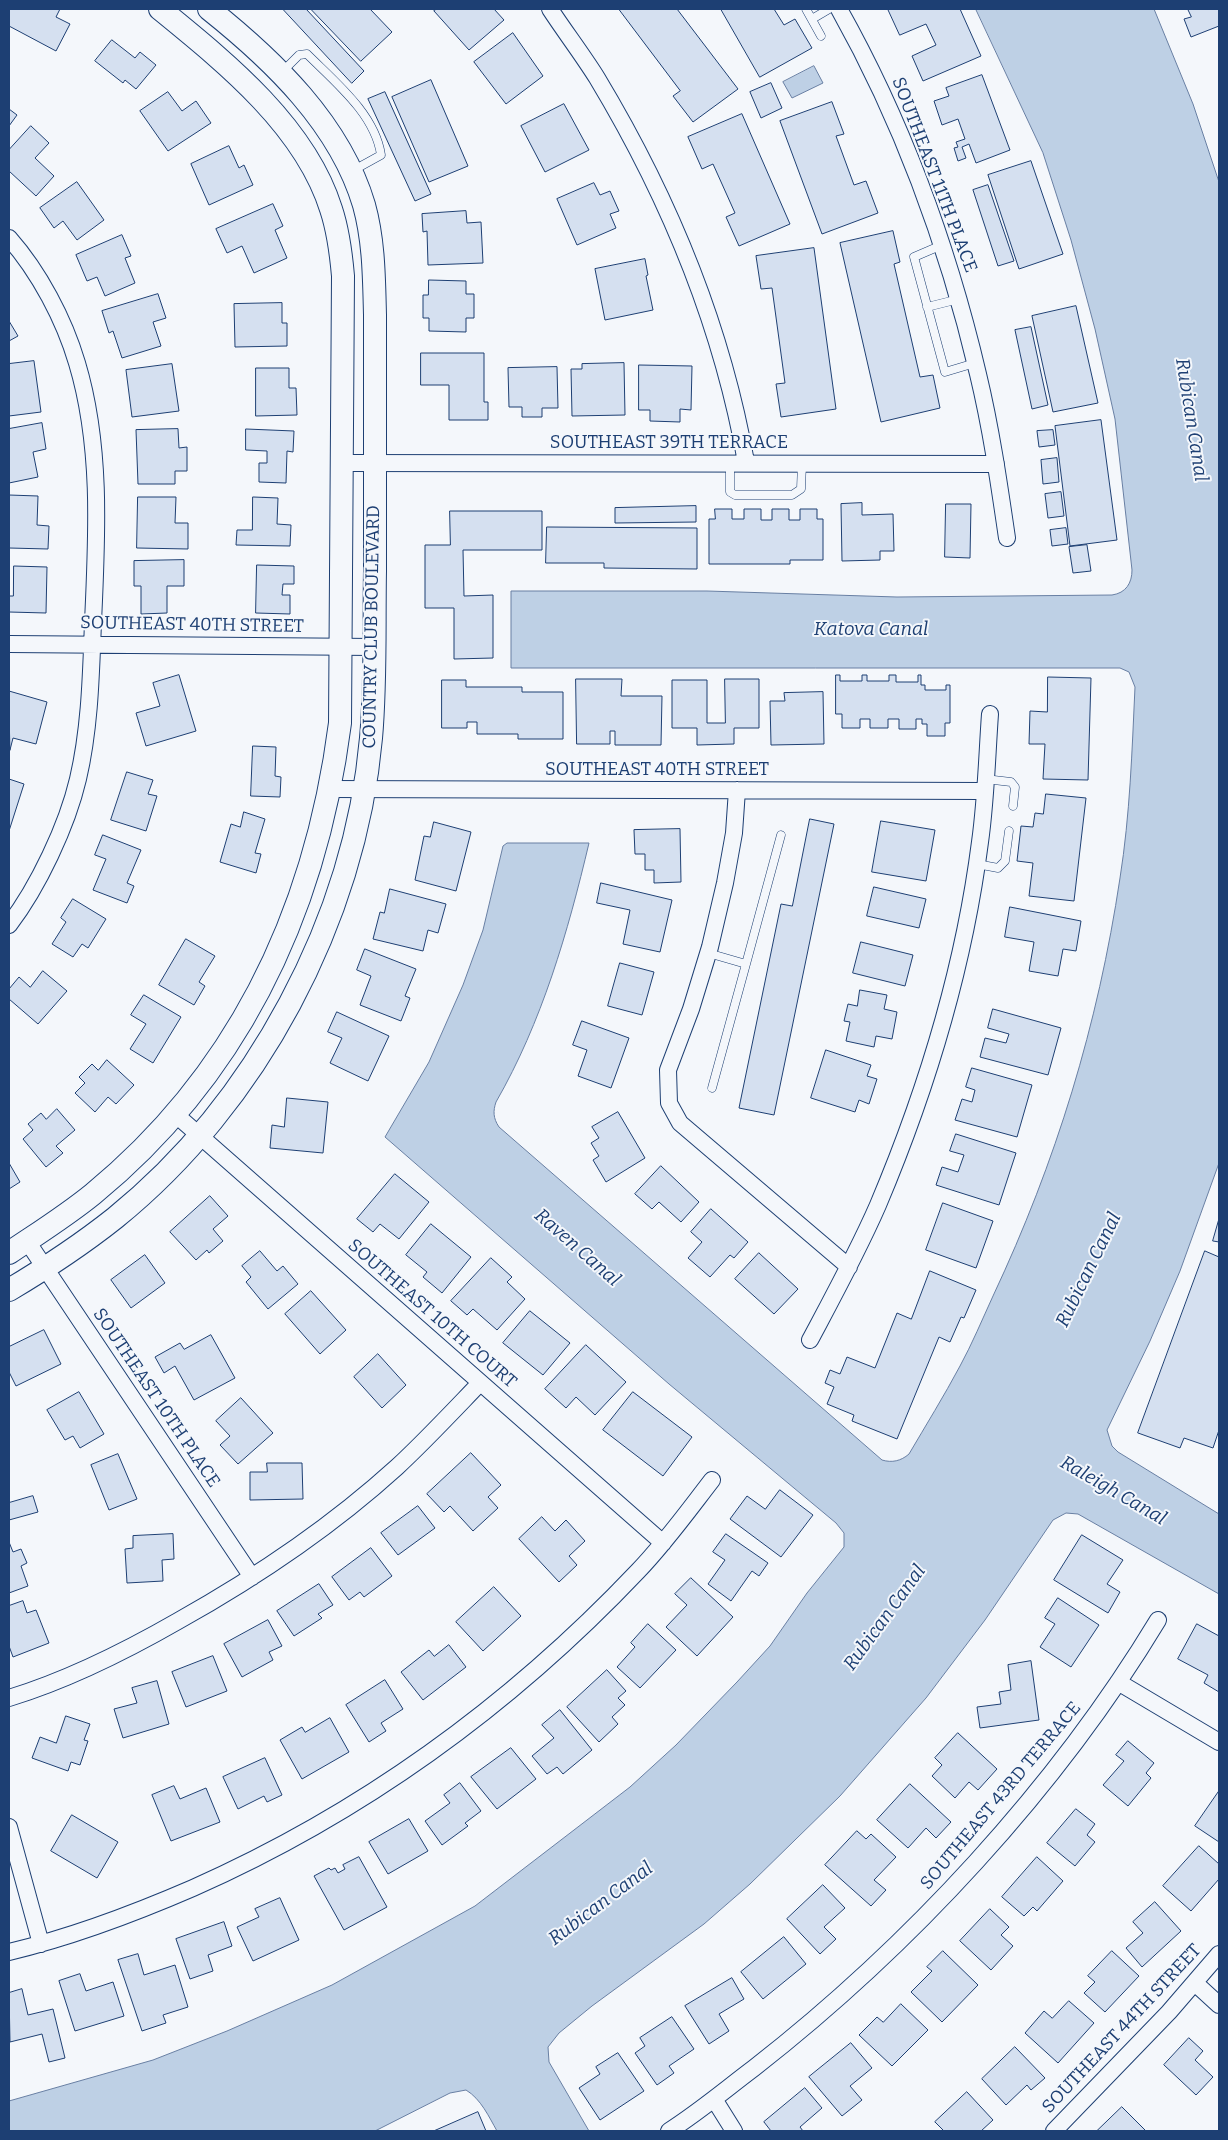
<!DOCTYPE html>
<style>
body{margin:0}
#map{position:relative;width:1228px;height:2140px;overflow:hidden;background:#f4f7fb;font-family:Bitter,serif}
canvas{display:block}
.frame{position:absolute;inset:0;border:10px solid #1d3f73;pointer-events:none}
</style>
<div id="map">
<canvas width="1228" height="2140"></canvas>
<div class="frame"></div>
</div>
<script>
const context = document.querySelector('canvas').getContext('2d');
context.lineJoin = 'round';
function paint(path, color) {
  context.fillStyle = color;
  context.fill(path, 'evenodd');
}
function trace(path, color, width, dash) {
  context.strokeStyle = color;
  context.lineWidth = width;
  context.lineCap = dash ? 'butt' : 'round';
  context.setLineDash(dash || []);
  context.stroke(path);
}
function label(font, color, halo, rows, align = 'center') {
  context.font = font + ' Bitter,serif';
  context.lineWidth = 4;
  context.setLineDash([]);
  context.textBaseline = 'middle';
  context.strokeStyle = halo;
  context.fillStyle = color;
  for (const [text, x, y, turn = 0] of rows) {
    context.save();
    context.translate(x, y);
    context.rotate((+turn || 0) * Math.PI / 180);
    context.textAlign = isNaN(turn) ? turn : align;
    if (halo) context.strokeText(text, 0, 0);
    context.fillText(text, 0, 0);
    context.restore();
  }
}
const water = new Path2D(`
 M976,9H1154L1193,104L1219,182V1163L1180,1271L1150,1341L1107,1430L1112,1446L1118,1452L1219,1514V1594L1078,1514L1066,1513L1053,1520L985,1620L926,1698L840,1796L750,1884L704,1924L592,2006L559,2033L548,2047L549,2062L589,2131H497C489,2117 481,2099 466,2090L450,2093L375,2131H9V2101L153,2060L227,2031L332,1985L475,1906L630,1787L676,1745L737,1682L770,1646L807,1593L844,1547V1533L836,1523L669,1384L385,1137L429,1062L463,985L483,930L503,846L507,843H589C568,932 542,1022 496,1102C493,1111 493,1118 499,1127L882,1460C892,1463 901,1461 909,1454C926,1425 944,1396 960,1366C972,1344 982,1320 993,1296C1056,1162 1098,1025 1120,878C1130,815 1132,751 1135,687L1129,672L1120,668H511V591H707L897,597L1112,595C1126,593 1132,583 1132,570L1115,419L1095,329L1071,240L1043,153Z
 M814,66L823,83L792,98L783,82Z`);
paint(water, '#bed0e5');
trace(water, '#687fa3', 1);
const building = new Path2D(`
 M9,9H60L56,17L70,24L56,51L9,26Z
 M283,9H306L364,71L352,83Z
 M311,9H370L392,32L361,61Z
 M437,9H494L504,20L469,50L434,11Z
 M619,9H677L738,89L693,122L673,96L680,91Z
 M721,9H774L784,25L795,19L812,48L760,77Z
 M888,9H960L981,56L923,81L912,56L936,45L926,24L900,35Z
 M1188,9H1219V26L1191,37L1184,19L1191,17Z
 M513,33L543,76L506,104L474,62Z
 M112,40L135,58L140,52L156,65L136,89L125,80L123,83L95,61Z
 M982,75L1010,150L976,163L969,144L962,147L966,158L958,161L954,148L958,147L956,142L965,139L958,119L942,125L934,101L949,96L946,88Z
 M431,80L468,166L429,182L392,97Z
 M771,83L782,108L761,118L750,92Z
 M168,92L182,111L196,101L211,123L168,151L140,111Z
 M385,92L431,194L415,201L368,99Z
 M832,102L844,134L836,136L854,185L866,181L878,213L822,234L780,121Z
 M564,104L589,150L545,172L521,126Z
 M9,109L17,115L9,126Z
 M742,114L790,224L739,246L726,217L735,213L713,164L702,169L688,137Z
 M31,126L49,143L35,158L54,176L36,196L9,171V150Z
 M229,146L239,168L244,165L253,185L209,205L191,164Z
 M1031,161L1063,254L1019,269L988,175Z
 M77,182L104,220L77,240L63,221L54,228L40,208Z
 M594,183L600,195L610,191L619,211L610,214L616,228L577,245L557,199Z
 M988,185L1014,261L998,266L973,190Z
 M273,204L283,226L275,230L287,258L254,273L242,246L227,253L216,229Z
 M466,211L467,223L481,222L483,263L428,265L427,231L423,232L422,214Z
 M893,231L900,262L894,264L920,377L933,375L940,408L881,422L840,243Z
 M122,235L131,256L125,258L135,283L105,296L97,277L87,281L76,255Z
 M814,248L836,409L781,417L776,384L785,383L772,288L761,289L756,256Z
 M645,259L648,275L646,276L653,310L605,320L595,269Z
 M429,280L466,281V294H474V318H466V332L429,331V318H423V295H428Z
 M158,294L166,318L153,322L161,346L122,358L113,331L109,333L102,311Z
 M282,303V323H287V346L235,347L234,304Z
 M1076,306L1098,403L1053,412L1032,316Z
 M9,321L18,336L9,341Z
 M1031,327L1048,405L1032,409L1015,330Z
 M421,353H484V402H488V420H449V385H421Z
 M34,361L41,412L9,416V364Z
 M624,363L625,415L572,416L571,369H582V364Z
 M172,364L179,411L132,417L126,370Z
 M639,365L692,366L691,410L680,409V422L650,421V410H639Z
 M557,367L558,408H542V417H522V407H509L508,368Z
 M256,368H289V388H296L297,415L256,416Z
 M1101,420L1117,540L1070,546L1055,426Z
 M42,423L46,449L33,452L38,477L9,483V429Z
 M178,429L179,448L187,447V471H175V484H138L136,430Z
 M246,429L294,431L293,452L287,451L286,483L259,482V463H267V451L246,450Z
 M1053,430L1055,445L1039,447L1037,431Z
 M1057,458L1059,482L1043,484L1041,460Z
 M1061,492L1064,516L1048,518L1045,494Z
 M9,495L38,496L37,525L49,526L48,549L9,548Z
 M138,497H176L175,523H188V549L137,548Z
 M253,497L278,498L277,524L291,525L290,546L236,545L237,530H252Z
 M862,503V515L893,514L894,551H880V560L842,561L841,504Z
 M946,504H971L970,558L945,557Z
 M696,506V522L615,523V508Z
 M715,509H732V519H744V509H761V520H772V509H789V520H800V509H817V519H823V560H790V564H709V519H715Z
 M450,511H542V550H463L464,596L493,595V658L454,659V608H425V545H450Z
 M547,527L697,528V569L604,568V563H546Z
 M1066,528L1068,544L1052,546L1050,530Z
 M1087,545L1091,571L1073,573L1069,547Z
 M184,560V586H167V613L141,614V586H134V561Z
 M257,565L294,566V584H283L282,595H290V614L256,613Z
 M14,566L47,567L46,613L9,612V596H13Z
 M179,675L196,731L146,746L136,713L160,706L153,683Z
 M836,675H840V681H862V675H867V681H889V675H896V682H918V675H921V685H925V690H946V685H950V723H945V736H927V724H922V719H916V729H899V719H888V728H870V719H860V728H842V714H836Z
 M1048,677L1091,678L1088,780L1043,779L1045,744H1029L1030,711L1047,712Z
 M576,679H622L621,696H662L661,745H615V731H610V744H577Z
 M725,679H759V728H734V744L697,745V728H672V680H707V723H725Z
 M442,680H466V687H522V692H563V739H518V734H477V722H467V728H442Z
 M9,691L47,702L36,744L13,738L10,750Z
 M823,692L824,744L771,745L770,701H785L784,693Z
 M253,746L276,747L275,776L281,777L280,797L251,796Z
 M127,772L153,780L148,794L157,796L146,831L111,820Z
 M9,779L24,784L9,831Z
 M1046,794L1086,798L1074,901L1029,896L1033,863L1017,861L1021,826L1033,827L1035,813L1043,814Z
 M244,812L265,819L255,853L261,854L256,873L220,862L231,824L240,827Z
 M810,819L834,824L774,1115L739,1108L781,904L792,906Z
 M881,821L935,830L926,881L872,872Z
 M434,822L471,832L456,891L415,880L424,836L430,837Z
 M680,829L681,882L654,883V870H645V854H635L634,830Z
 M103,835L141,850L127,883L134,886L127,903L93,890L106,859L95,855Z
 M601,883L672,900L660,952L623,944L630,910L597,903Z
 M874,887L926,899L919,928L867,916Z
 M390,889L446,904L438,933L428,930L423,951L373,939L380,912L384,913Z
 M73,899L106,919L88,948L82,944L73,957L52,944L66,922L61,918Z
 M1010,907L1081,921L1076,951L1063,949L1058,976L1029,971L1034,942L1005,937Z
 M186,939L215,956L199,982L205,986L194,1005L159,985Z
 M861,942L913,955L905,986L853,973Z
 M365,949L416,969L405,996L410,998L401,1021L360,1005L371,976L357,970Z
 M620,963L654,972L642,1015L608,1006Z
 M43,971L67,991L38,1024L9,999V989L19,977L30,987Z
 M860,990L887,995L884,1009L897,1012L892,1039L876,1036L874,1047L846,1041L850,1022L844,1021L848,1004L857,1006Z
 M144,995L181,1017L153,1063L130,1049L146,1024L131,1015Z
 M993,1009L1061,1028L1048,1075L980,1057L985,1038L1006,1043L1009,1034L988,1028Z
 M337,1012L389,1036L368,1081L330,1063L342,1038L328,1032Z
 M582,1021L629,1038L611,1088L578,1076L587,1050L573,1045Z
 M826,1050L871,1065L867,1076L877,1079L869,1104L859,1100L855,1112L811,1098Z
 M107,1060L134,1085L116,1104L108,1097L95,1112L75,1093L85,1083L79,1077L92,1064L98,1070Z
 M972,1068L1032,1085L1017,1137L955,1120L962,1099L972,1102L975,1090L966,1087Z
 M287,1098L328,1102L323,1153L270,1148L272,1125L284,1127Z
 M57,1109L75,1130L56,1146L63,1153L46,1167L23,1139L33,1130L28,1124L41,1113L46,1119Z
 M618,1112L645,1158L606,1182L593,1160L599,1156L591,1143L599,1138L592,1127Z
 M956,1134L1016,1153L999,1205L936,1185L942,1167L958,1172L964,1155L950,1151Z
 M9,1163L20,1182L9,1189Z
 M661,1166L699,1202L681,1222L659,1202L652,1209L635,1194Z
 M395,1174L429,1202L399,1239L380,1224L373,1232L357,1219Z
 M210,1196L228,1216L213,1229L223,1241L209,1253L207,1250L196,1260L170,1232Z
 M943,1203L993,1221L976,1268L926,1250Z
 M711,1209L748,1242L734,1258L730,1255L710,1277L688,1258L702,1242L691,1232Z
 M1219,1219V1242L1213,1241Z
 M431,1224L471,1257L442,1293L423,1277L427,1272L406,1255Z
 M260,1251L277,1271L283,1266L298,1284L268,1309L246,1282L251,1277L242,1266Z
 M1205,1251L1219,1257V1430L1213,1448L1184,1438L1180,1448L1138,1433Z
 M759,1253L798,1289L774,1314L735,1279Z
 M145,1255L165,1283L131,1308L111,1280Z
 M491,1258L512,1277L507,1282L525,1299L497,1330L473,1309L467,1315L451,1301Z
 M930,1271L976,1290L964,1318L961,1317L950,1342L939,1337L897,1439L852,1421L854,1415L827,1404L834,1387L825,1383L830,1370L840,1374L847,1357L875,1368L897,1313L911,1319Z
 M311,1291L346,1330L320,1354L285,1314Z
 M530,1311L570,1343L543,1375L503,1343Z
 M44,1330L61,1364L16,1386L9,1372V1347Z
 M211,1335L235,1378L194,1400L175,1366L164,1373L155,1357L180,1343L184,1349Z
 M586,1345L626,1382L595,1415L576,1397L566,1408L545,1389Z
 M378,1354L406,1385L382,1408L354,1377Z
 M79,1392L104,1434L80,1448L73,1436L65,1440L47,1410Z
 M633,1392L692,1437L663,1476L603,1430Z
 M241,1398L273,1433L238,1464L220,1445L230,1436L216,1421Z
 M471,1453L501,1485L488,1497L498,1508L473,1531L450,1506L444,1512L427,1494Z
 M118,1454L137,1499L109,1510L91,1465Z
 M267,1463H302L303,1499L250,1500V1472H267Z
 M780,1490L813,1515L781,1557L730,1519L747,1496L765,1509Z
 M33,1496L38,1512L9,1520V1503Z
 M418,1506L435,1528L398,1555L381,1533Z
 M542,1517L555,1531L566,1520L585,1541L569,1556L577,1565L559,1582L519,1539Z
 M173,1534L174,1559L162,1560L163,1581L127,1583L125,1549L133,1548V1536Z
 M726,1534L768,1563L759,1576L752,1571L731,1601L708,1584L725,1560L713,1552Z
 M1082,1535L1123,1560L1107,1584L1120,1592L1108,1613L1054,1580Z
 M9,1542L13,1552L21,1549L27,1563L21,1566L28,1586L9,1593Z
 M371,1548L392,1576L364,1597L360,1592L349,1600L332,1577Z
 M691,1578L733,1617L697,1656L666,1627L687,1605L675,1594Z
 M319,1584L333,1605L318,1614L322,1618L294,1636L277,1611Z
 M494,1587L521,1616L483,1651L456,1622Z
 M1058,1598L1099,1625L1071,1667L1040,1647L1055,1624L1045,1618Z
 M23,1601L27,1613L36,1610L49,1643L13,1657L9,1646V1606Z
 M268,1620L282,1646L269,1652L273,1660L242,1677L224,1644Z
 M648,1624L676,1650L640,1688L617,1667L635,1647L631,1643Z
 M1197,1624L1219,1636V1692L1204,1683L1208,1675L1178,1659Z
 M449,1645L466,1667L423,1700L401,1672L429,1650L434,1656Z
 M213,1656L227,1691L186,1707L172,1672Z
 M1031,1661L1039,1720L980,1728L977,1707L1001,1704L999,1692L1011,1690L1008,1665Z
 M607,1670L626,1691L618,1698L625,1705L612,1717L618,1724L599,1742L567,1707Z
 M385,1680L403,1709L381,1723L386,1731L369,1742L346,1705Z
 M157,1681L169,1724L123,1738L114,1709L137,1703L132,1688Z
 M560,1710L592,1750L563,1774L557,1767L547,1774L532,1756L554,1738L542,1725Z
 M66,1716L90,1724L84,1740L88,1741L80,1765L71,1762L68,1771L32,1758L40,1737L56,1743Z
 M330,1718L349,1752L302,1779L280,1740L302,1727L305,1732Z
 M958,1733L997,1769L978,1790L969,1782L955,1798L932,1776L942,1765L935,1758Z
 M1128,1741L1154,1763L1146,1773L1151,1778L1128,1806L1103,1785L1124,1761L1116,1755Z
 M511,1748L536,1779L497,1809L471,1777Z
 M265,1758L282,1795L267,1802L264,1796L238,1809L223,1777Z
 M460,1783L481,1811L465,1823L468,1826L442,1845L425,1821L450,1803L444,1795Z
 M910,1784L951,1822L936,1838L926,1828L908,1848L877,1820Z
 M174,1786L180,1799L206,1788L220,1822L171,1841L152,1795Z
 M1219,1791V1842L1195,1826Z
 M1076,1809L1095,1824L1087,1835L1095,1842L1075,1866L1047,1843Z
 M72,1815L118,1842L97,1878L51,1851Z
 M409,1819L428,1851L388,1874L369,1842Z
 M857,1831L866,1839L871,1834L896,1857L874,1880L886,1890L871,1906L825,1865Z
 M1199,1846L1219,1864V1879L1191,1911L1163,1886Z
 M359,1857L387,1907L344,1930L314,1876L329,1868L331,1870L335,1868L338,1873L345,1869L343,1865Z
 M1037,1857L1063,1881L1037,1911L1033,1907L1024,1916L1002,1897Z
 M823,1885L845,1908L824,1927L836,1939L820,1954L787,1919Z
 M280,1898L299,1940L253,1961L237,1927L259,1917L255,1909Z
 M1155,1902L1181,1931L1142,1967L1126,1948L1143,1933L1133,1922Z
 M990,1909L1009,1927L1001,1935L1013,1946L991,1970L960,1941Z
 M224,1922L232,1946L208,1955L213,1971L190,1979L176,1939Z
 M784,1937L806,1964L763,1999L741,1972Z
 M943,1951L978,1985L942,2022L911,1992L932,1971L927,1967Z
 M1112,1951L1139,1976L1105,2012L1084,1993L1095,1982L1088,1976Z
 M138,1954L144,1975L175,1965L188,2007L163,2015L166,2023L142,2031L118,1960Z
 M80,1974L86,1991L113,1982L124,2016L75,2031L59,1981Z
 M732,1978L744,1999L719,2014L729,2031L709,2044L685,2006Z
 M22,1989L28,2015L53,2009L65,2058L49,2062L42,2034L10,2042L9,1993Z
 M1069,2001L1094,2023L1058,2063L1025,2033L1044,2011L1052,2018Z
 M901,2004L928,2030L892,2066L859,2035L877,2017L883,2022Z
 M672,2017L694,2049L669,2066L674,2073L657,2085L635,2053L645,2046L640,2038Z
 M1189,2038L1203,2051L1195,2060L1213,2077L1196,2095L1164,2065Z
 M851,2043L872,2068L850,2086L862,2100L842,2116L809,2077Z
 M1015,2047L1045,2078L1031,2090L1027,2085L1006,2105L982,2079Z
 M618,2053L644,2091L600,2120L579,2088L600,2074L596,2067Z
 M805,2088L822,2108L800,2127L803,2131H771L764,2122Z
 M967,2092L993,2120L981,2131H944L935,2122Z
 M1122,2107L1146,2131H1097Z
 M478,2112L486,2131H434Z`);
paint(building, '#d5e0f0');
trace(building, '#1d3f73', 1);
const lane = new Path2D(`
 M806,9L821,36
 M812,19L829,9
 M283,71L299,55L307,54C335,82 375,114 381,155L352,171
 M942,245L914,257L945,372L975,363
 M927,307L959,299
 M730,462V492L735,495H792L801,489L802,463
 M985,779L1011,782L1015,787L1013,806
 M977,864L998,868L1005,861L1009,831
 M708,953L746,964L781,835
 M712,1088L746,964`);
const street = new Path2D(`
 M550,9C565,32 582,54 597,78C668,196 722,326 746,462
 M839,9C903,123 948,247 978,374C991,428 999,483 1007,538
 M9,238C39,272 64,319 77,363C102,446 97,536 93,622C91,674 90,728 78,779C67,826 38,887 9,925
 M342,463L996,464
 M9,644L374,647
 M330,789L984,791
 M737,790L734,833L725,883L710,947L691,1009L668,1070L669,1103L680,1123L849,1267
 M175,1114L663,1543
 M27,1241L252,1577
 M810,1340C834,1295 858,1251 878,1205C927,1089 964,967 980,842C986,800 987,756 990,714
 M1118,1682L1219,1742
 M9,1698C68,1680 124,1652 178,1621C255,1578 331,1527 397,1467C426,1440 453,1411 480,1383
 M9,1827L41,1944
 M9,1952C72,1937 133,1914 193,1888C362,1813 511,1705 638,1571C665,1543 688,1511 712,1480
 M1195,1983L1219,2005
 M714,2099L734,2131
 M669,2131C699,2112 726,2089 754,2068C909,1947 1056,1789 1158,1620
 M1054,2131L1169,2012L1219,1954`);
const secondary = new Path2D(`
 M9,1253C37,1234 66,1216 93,1194C240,1073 316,909 340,723L343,276C341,253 338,230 331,209C305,126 225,62 160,9
 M9,1290C46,1268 81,1245 115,1218C256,1104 355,920 371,738C376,683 374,626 375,571C375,486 375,400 375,315C374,278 374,241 364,205C340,124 273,60 209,9`);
trace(lane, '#1d3f73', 9);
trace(street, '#1d3f73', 18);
trace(secondary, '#1d3f73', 24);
trace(lane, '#f4f7fb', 8);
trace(street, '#f4f7fb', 16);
trace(secondary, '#f4f7fb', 22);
label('18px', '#1d3f73', '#f4f7fb', [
 ["SOUTHEAST 11TH PLACE",934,175,69],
 ["SOUTHEAST 39TH TERRACE",669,443],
 ["SOUTHEAST 40TH STREET",192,625,1],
 ["COUNTRY CLUB BOULEVARD",372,627,-89],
 ["SOUTHEAST 40TH STREET",657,770],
 ["SOUTHEAST 10TH COURT",432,1314,41],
 ["SOUTHEAST 10TH PLACE",156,1398,56],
 ["SOUTHEAST 43RD TERRACE",1001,1796,-50],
 ["SOUTHEAST 44TH STREET",1122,2029,-47]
]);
label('italic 19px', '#1d3f73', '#f4f7fb', [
 ["Rubican Canal",1191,420,81],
 ["Katova Canal",871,630],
 ["Raven Canal",577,1248,41],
 ["Rubican Canal",1089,1270,-64],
 ["Raleigh Canal",1113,1491,30],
 ["Rubican Canal",885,1618,-54],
 ["Rubican Canal",601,1904,-37]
]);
</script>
